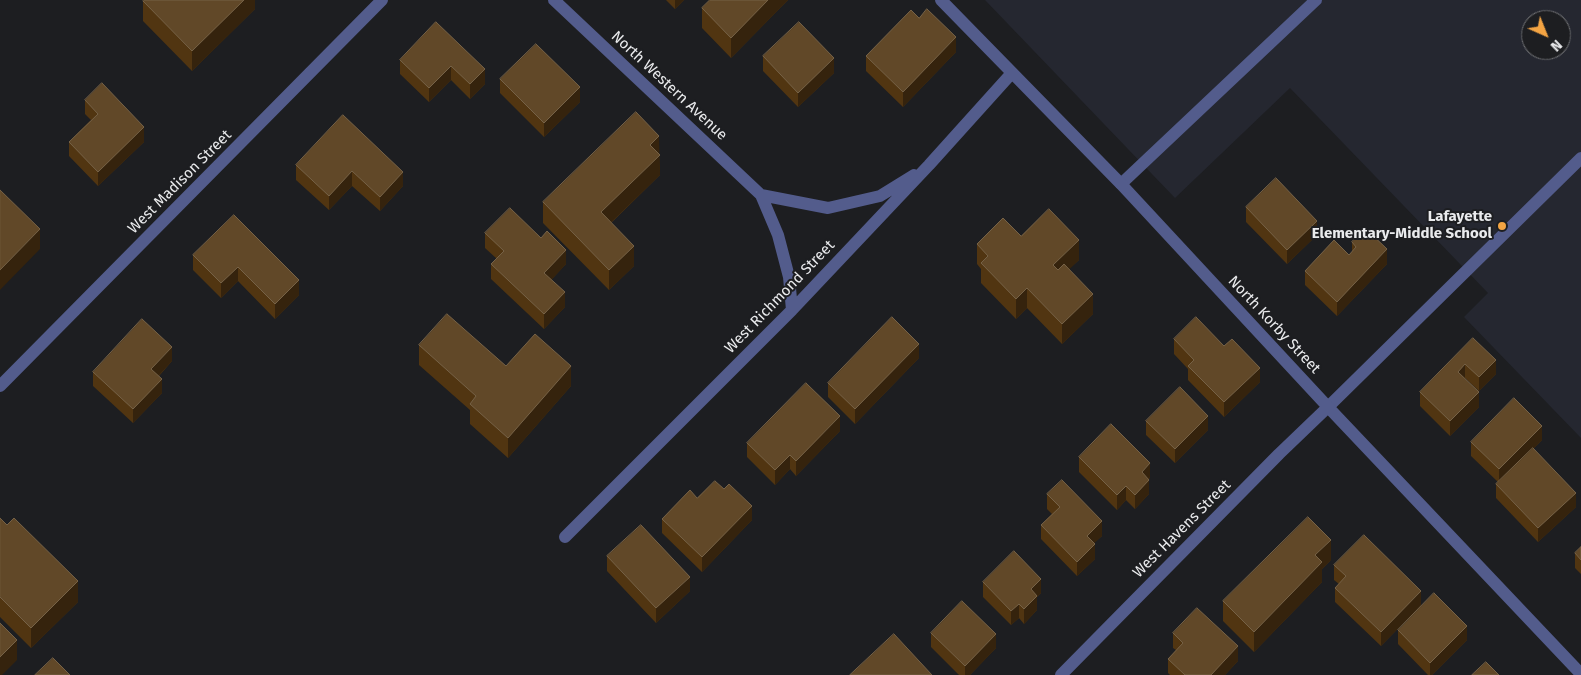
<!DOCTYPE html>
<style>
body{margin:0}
#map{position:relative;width:1581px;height:675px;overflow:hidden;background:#1d1e21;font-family:"Fira Sans",sans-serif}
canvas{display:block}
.north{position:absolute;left:1521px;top:10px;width:50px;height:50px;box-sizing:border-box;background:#1d1e21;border:1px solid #6f7073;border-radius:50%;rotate:136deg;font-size:14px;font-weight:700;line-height:20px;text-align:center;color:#eaebed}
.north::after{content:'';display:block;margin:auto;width:18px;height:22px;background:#f3a443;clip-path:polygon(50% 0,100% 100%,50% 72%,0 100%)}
</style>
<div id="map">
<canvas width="1581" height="675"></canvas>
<div class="north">N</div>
</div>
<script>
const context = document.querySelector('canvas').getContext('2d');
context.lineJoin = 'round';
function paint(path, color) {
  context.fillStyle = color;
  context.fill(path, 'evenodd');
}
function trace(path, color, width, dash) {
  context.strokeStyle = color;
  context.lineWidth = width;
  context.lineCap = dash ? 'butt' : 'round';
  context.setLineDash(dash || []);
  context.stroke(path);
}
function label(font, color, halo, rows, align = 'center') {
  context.font = font + ' "Fira Sans",sans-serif';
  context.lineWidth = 4;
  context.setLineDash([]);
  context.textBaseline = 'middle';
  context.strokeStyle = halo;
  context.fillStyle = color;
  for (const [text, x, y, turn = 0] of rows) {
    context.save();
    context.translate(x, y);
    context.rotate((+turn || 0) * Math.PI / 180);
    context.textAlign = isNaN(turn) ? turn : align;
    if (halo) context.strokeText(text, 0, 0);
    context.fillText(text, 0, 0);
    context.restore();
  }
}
paint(new Path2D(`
 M985,0H1581V438L1464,317L1488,293L1290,88L1175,198ZM1531,20H1561V50H1531Z`), '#252730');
trace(new Path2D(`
 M1121,184L1316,0
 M1328,407L1581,158`), '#535c8c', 12);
trace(new Path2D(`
 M554,0L761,195L828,208L880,196L914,175
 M941,0L1121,184L1328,407L1581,674
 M761,195L778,235L789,277L792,310
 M0,386L382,0
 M565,537L792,310L929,165L1011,74
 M1061,675L1279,454L1328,407`), '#535c8c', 12);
paint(new Path2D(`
 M255,0V9L192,71L143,21V1Z
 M666,0H684L675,9Z
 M710,0H788L731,58L702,28V8Z
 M436,22L485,84L470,99L451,80L429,102L400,74V60Z
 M956,52L903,107L866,71V56Z
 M763,56L834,73L798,107L763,71Z
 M500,79L580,102L544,137L500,93Z
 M85,100L144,142L98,186L69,156V142L91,120L85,114Z
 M343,115L403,186L380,211L352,186L329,210L296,180V165Z
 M659,154L660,175L611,223L634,266L609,290L543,223V202Z
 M1246,207L1317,235L1287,264L1246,222Z
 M234,215L299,295L275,319L238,281L221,298L193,270V255Z
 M485,233L566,264L551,280L565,307L544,329L491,279V264L497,259L485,248Z
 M1021,236L1079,260L1069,269L1093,314L1062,344L1027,308L1016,319L981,283V269L977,264V244Z
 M1352,242L1387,264L1337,316L1305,285V271L1349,255L1352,252Z
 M1473,338L1496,374L1479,391L1465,378V379L1479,407L1450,436L1420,406V392Z
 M1174,339L1260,382L1224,417L1188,380V369L1174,354Z
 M419,345L506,366L571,386L508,458L470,424V410L419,365Z
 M919,358L855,424L828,397V383Z
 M172,361L159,376L162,393L133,423L93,386V372Z
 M1146,421L1208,430L1175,463L1146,435Z
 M840,431L796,476L790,469L775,485L747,457V443Z
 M1542,440L1533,449L1576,507L1538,542L1496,498V484L1498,482L1471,456V442Z
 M1079,457L1150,477L1149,479V494L1135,509L1126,500L1117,510L1079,472Z
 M1047,494L1102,536L1094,543L1095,559L1077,576L1041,539V525L1052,514L1047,509Z
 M697,498L752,520L702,572L662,533V519Z
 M0,518L78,602L31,648L0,617Z
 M1581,547V574L1575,568V553Z
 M607,556L690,591L656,623L607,571Z
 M1331,560L1322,569V582L1254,652L1223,621V601Z
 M1334,565L1421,605L1381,646L1335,602V588L1339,584L1334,580Z
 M983,582L1041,593L1037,597V610L1024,624L1019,618L1011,625L983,597Z
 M1398,630L1467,640L1432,675H1428L1398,644Z
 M931,633L996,648L970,675H959L931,647Z
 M1173,633L1238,661L1225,675H1170L1168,673V659L1176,650L1173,648Z`), '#513511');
paint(new Path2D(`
 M244,0H255V9L192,71V51Z
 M675,0H684L675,9Z
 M768,0H788L731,58V38Z
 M956,37V52L903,107V92Z
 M834,58V73L798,107V93Z
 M451,66V80L429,102V88Z
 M485,69V84L470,99V84Z
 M580,87V102L544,137V123Z
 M144,127V142L98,186V172Z
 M659,136L660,175L601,232V212L650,145Z
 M352,171V186L329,210V196Z
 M403,172V186L380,211V197Z
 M1317,221V235L1287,264V250Z
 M40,229V249L0,290V270Z
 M1079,240V260L1053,285V265Z
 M634,246V266L609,290V270Z
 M1387,249V264L1337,316V302Z
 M566,250V264L544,288V273Z
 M238,267V281L221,298V283Z
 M299,280V295L275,319V304Z
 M1027,288V308L1016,319V299Z
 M565,292V307L544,329V314Z
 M1093,294V314L1062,344V324Z
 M919,344V358L855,424V409Z
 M172,347V361L151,384V369Z
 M1496,360V374L1479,391V377Z
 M1465,364V378L1458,386V372Z
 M571,366V386L508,458V438Z
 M1260,368V382L1224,417V402Z
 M162,379V393L133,423V409Z
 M1479,392V407L1450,436V421Z
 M840,416V431L796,476V461Z
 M1208,416V430L1175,463V449Z
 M1542,426V440L1499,484V469Z
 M790,455V469L775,485V470Z
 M1150,463V477L1142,486V472Z
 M1149,480V494L1135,509V495Z
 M1126,486V500L1117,510V495Z
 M1576,493V507L1538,542V528Z
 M752,506V520L702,572V557Z
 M1102,521V536L1087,550V536Z
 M1331,540V560L1322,569V582L1254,652V632L1315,555Z
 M1095,544V559L1077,576V562Z
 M690,577V591L656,623V608Z
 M1041,579V593L1037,597V610L1024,624V609L1031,589Z
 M78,581V602L31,648V628Z
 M1421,591V605L1381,646V632Z
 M1019,604V618L1011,625V611Z
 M1467,626V640L1432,675H1430V663Z
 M996,634V648L970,675H965V666Z
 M17,640V660L2,675H0V657Z
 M1238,646V661L1225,675H1211Z`), '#35230d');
const building = new Path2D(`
 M144,0H244L192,51L143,1Z
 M710,0H768L731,38L702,8Z
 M927,9L956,37L903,92L866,56L911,10L919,18Z
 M436,22L485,69L470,84L451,66L429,88L400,60Z
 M799,22L834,58L798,93L763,56Z
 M536,44L580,87L544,123L500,79Z
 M102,83L144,127L98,172L69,142L98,114L85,100Z
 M636,112L659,136L650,145L660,155L601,212L634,246L609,270L543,202Z
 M343,115L403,172L380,197L352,171L329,196L296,165Z
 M1276,178L1317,221L1287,250L1246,207Z
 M0,190L40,229L0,270Z
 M510,208L541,238L547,231L566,250L544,273L565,292L544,314L491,264L504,251L485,233Z
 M1049,209L1079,240L1053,265L1058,270L1064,264L1093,294L1062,324L1027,288L1016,299L981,263L988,256L977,244L1003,218L1021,236Z
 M234,215L299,280L275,304L238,267L221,283L193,255Z
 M1365,228L1387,249L1337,302L1305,271L1334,240L1349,255L1356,247L1352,242Z
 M447,314L506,366L535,334L571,366L508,438L470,404L476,396L419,345Z
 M892,317L919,344L855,409L828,383Z
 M1196,317L1224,346L1232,339L1260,368L1224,402L1188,366L1194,360L1174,339Z
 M142,319L172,347L151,369L162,379L133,409L93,372Z
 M1473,338L1496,360L1479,377L1465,364L1458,372L1479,392L1450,421L1420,392Z
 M806,383L840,416L796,461L790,455L775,470L747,443Z
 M1180,387L1208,416L1175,449L1146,421Z
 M1514,398L1542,426L1499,469L1471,442Z
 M1111,424L1150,463L1142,472L1149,480L1135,495L1126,486L1117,495L1079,457Z
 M1533,448L1576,493L1538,528L1496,484Z
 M1062,480L1102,521L1087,536L1095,544L1077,562L1041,525L1060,507L1047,494Z
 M715,481L724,489L729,484L752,506L702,557L662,519L690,490L697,498Z
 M1308,517L1331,540L1315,555L1322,562L1254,632L1223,601Z
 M0,518L7,525L14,518L78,581L31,628L0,597Z
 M641,525L690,577L656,608L607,556Z
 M1364,535L1421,591L1381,632L1335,588L1346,576L1334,565Z
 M1581,547V560L1575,553Z
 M1014,551L1041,579L1031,589L1037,596L1024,609L1019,604L1011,611L983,582Z
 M1434,593L1467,626L1430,663L1398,630Z
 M962,601L996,634L965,666L931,633Z
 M1197,608L1238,646L1211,675H1185L1168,659L1183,643L1173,633Z
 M0,623L17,640L0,657Z
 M894,634L932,675H850Z
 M53,658L70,675H35Z
 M1486,662L1499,675H1472Z`);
paint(building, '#614828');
trace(building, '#766247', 1);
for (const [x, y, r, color] of [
 [1502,226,5,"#f3a443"]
]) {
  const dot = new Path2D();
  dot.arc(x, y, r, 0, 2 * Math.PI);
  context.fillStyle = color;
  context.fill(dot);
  trace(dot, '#1d1e21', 2);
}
label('15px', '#eaebed', '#1d1e21', [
 ["North Western Avenue",669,86,43],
 ["West Madison Street",180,182,-45],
 ["West Richmond Street",780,297,-46],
 ["North Korby Street",1274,325,47],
 ["West Havens Street",1182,529,-45]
]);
label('bold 15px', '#eaebed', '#1d1e21', [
 ["Lafayette",1492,217],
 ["Elementary-Middle School",1492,234]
], 'right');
</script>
